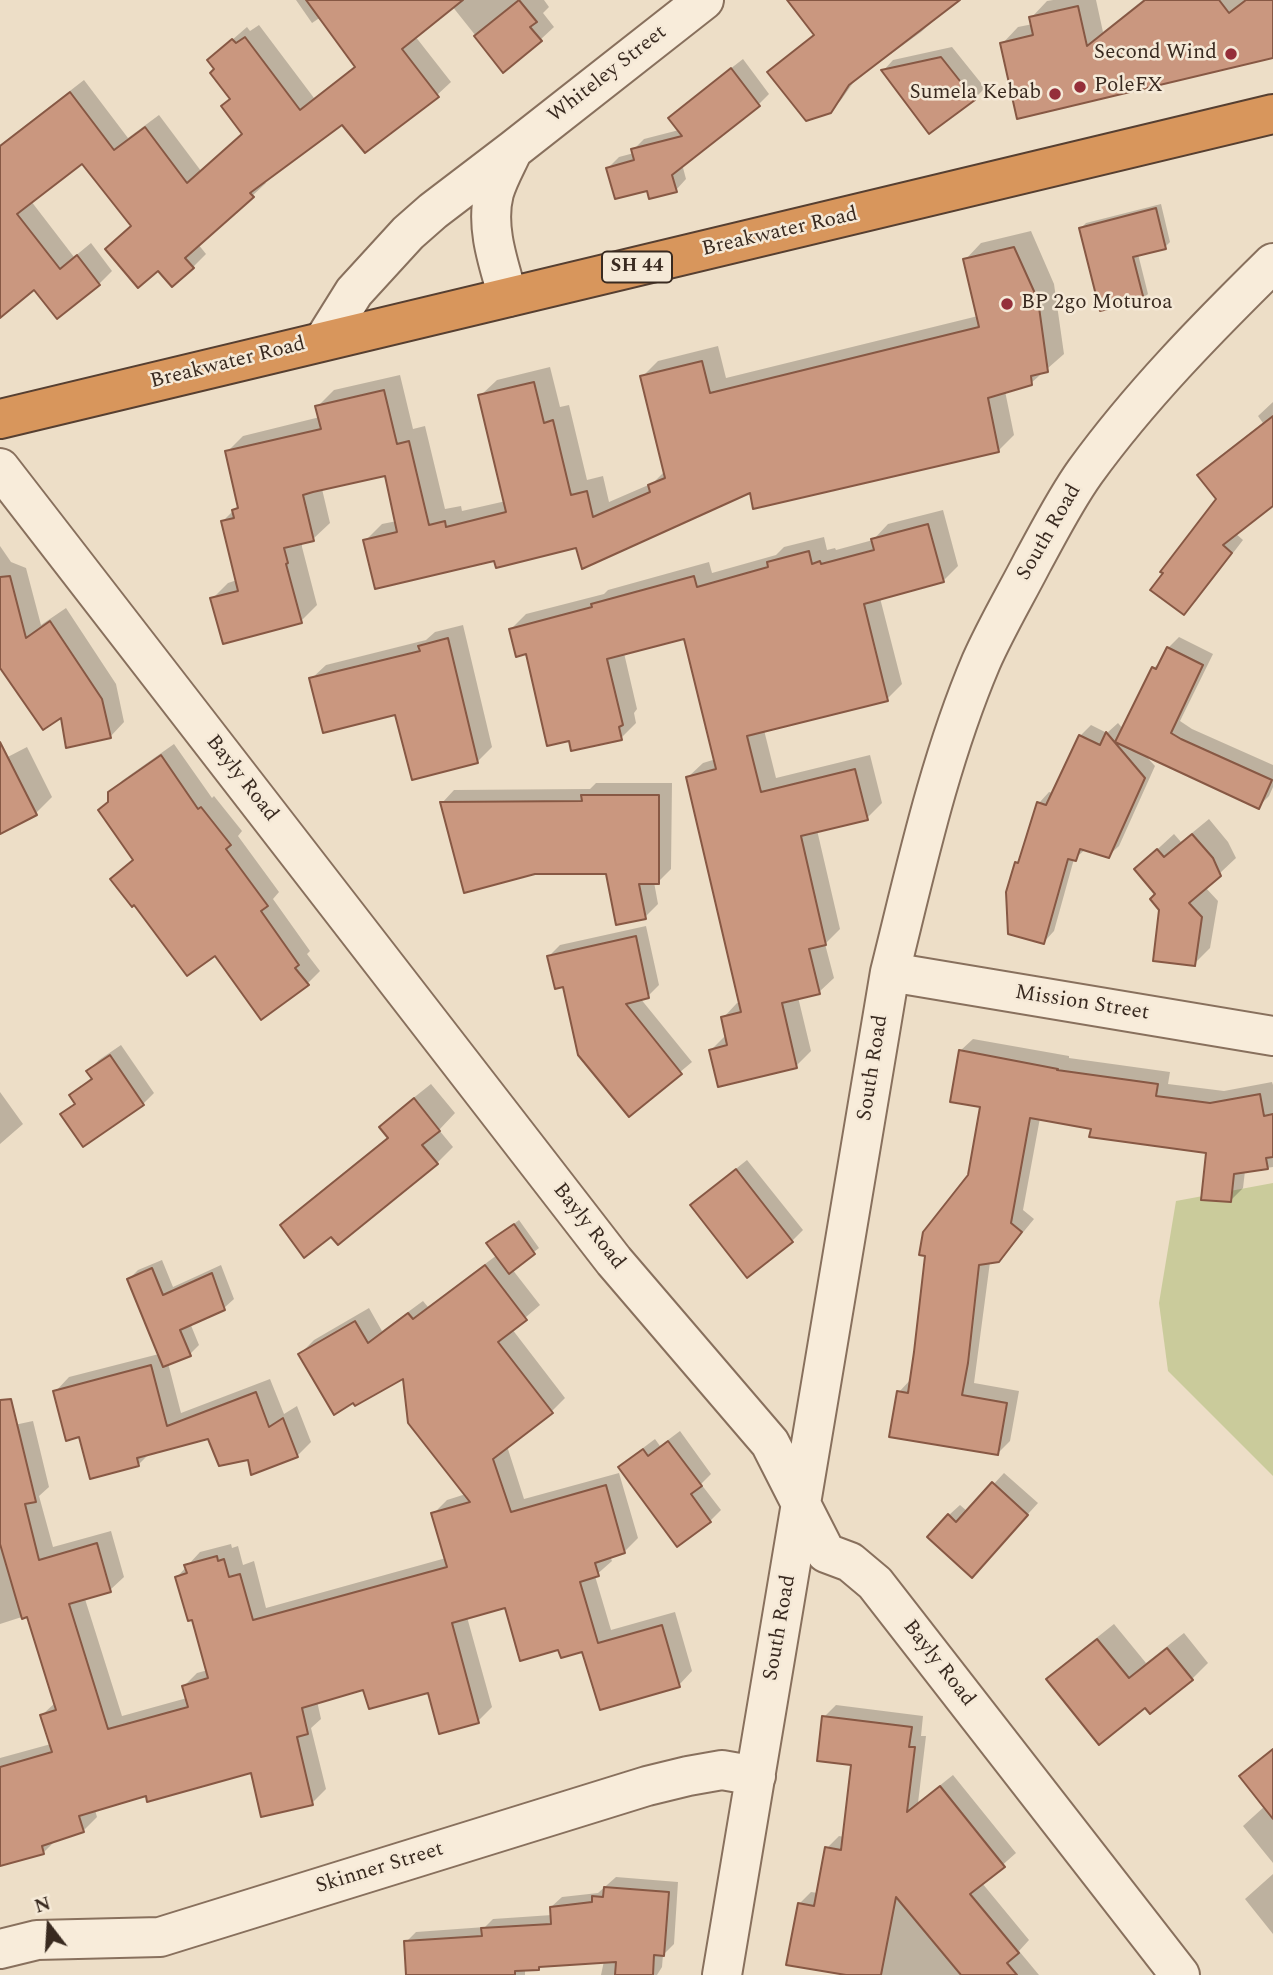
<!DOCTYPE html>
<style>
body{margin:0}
#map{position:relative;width:1273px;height:1975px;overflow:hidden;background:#eddec7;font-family:Spectral,serif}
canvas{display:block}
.north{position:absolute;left:14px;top:1891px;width:70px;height:70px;-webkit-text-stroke:5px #f5e9d7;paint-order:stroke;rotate:343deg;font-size:19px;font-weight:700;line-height:28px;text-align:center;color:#392a20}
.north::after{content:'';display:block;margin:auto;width:24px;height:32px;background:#392a20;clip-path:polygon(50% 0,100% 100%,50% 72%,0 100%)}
</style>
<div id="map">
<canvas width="1273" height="1975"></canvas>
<div class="north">N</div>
</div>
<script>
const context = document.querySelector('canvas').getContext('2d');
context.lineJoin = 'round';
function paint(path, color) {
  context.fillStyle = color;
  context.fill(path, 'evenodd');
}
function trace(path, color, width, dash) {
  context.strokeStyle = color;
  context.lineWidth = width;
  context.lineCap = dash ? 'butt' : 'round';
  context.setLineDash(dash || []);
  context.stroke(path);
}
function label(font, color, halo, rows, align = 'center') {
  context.font = font + ' Spectral,serif';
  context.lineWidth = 5;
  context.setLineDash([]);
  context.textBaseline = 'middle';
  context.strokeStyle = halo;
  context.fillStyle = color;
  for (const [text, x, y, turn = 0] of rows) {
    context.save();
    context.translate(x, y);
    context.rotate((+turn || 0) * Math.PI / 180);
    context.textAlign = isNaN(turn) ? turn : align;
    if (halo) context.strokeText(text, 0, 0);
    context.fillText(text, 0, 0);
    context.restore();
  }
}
paint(new Path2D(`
 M1273,1183V1476L1168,1371L1159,1303L1176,1201Z`), '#cacb9b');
paint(new Path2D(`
 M296,0H544L549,7L543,13L554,27L540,40L503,70L452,6L415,36L451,82L437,95L343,122L264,181L266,183L252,196L198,244L206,254L193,267L133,225L82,161L31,201L74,257L91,243L112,271L99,284L35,288L0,315V145L84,80L128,138L159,115L201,171L244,133L231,98L216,69L209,60L247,27L250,31L259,25L314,98L356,66L321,17L312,23Z
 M809,0H957L921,32L855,80L841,100L830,111L770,72L815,34Z
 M1053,0H1096L1103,32L1143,0H1273V54L1002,44L1018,27L1033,24L1031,18L1047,1Z
 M952,47L985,88L974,99L929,132L883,71L893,60Z
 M743,59L769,94L759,104L682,164L686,179L676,190L648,188L608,168L619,157L634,153L633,150L644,139L679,130L670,118L681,107Z
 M1161,204L1170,242L1165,247L1138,254L1148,294L1143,299L1081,228L1086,223Z
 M1031,231L1054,284L1064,354L1031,383L1005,391L1014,435L998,451L751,490L577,545L496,559L365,541L382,524L397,521L386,473L322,489L330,523L313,539L302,542V547L317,605L301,621L212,599L228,583L237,580L223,521L239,505L227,452L243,436L320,417L317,407L334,390L400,375L413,429L425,426L445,509L461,506L462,511L506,501L480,396L497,380L550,367L560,407L569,405L587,480L603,476L609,502L653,483L665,471L642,377L658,361L718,346L726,378L978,316L965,260L981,243Z
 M1273,402V504L1235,533L1243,540L1196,601L1183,613L1218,499L1199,475L1211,463L1263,423L1258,416Z
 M943,510L958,566L943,581L880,598L902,684L887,699L764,730L776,778L870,755L882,803L867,818L817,830L840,929L825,944L834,978L819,992L798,997L811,1051L796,1066L711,1050L726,1035L723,1018L737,1003L741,1002L688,777L703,763L716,759L686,637L624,653L637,709L634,713L636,723L621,738L571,739L527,652L511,629L526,614L604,594L608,590L709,562L712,573L776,555L784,547L824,537L827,550L835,548L836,550L873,540L888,524Z
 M0,546L11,562L26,568L41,625L66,608L116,684L124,722L110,737L62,716L0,665Z
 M463,625L492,747L477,762L396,713L311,679L326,665L426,640L435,632Z
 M1179,637L1213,654L1180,721L1192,729L1273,765V787L1269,796L1259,806L1143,753L1155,766L1119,846L1108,856L1086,849L1074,859L1054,931L1044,942L1016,863L1021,858L1039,803L1049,792L1053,793L1080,736L1091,725L1107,733L1118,723L1123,729L1154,668L1163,659L1168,648Z
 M174,744L212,798L214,796L242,831L238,836L279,892L273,899L310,951L307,954L320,971L307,984L215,953L135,903L112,879L134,859L110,800V793L123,780Z
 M27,747L52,797L36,813L0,832V761Z
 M596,783H672L671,869L658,882H654L658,904L645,917L607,873L442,803L454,790L590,789Z
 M1209,819L1228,842L1236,858L1205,887L1218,901L1210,948L1194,964L1161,910L1157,894L1136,869L1174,834L1181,842Z
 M646,926L659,985L648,996L640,998L692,1062L629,1115L549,956L560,945Z
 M973,1039L1069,1056V1058L1170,1072L1168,1084L1224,1091L1272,1082L1273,1085V1167L1245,1171L1243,1188L1231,1200L1208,1151L1040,1118L1023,1210L1034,1219L1011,1247L998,1260L990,1262L974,1383L1019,1391L1010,1441L997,1454L899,1392L912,1378L970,1176L982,1106L960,1051Z
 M121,1045L154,1093L143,1104L84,1145L63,1114L76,1102L71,1095L92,1077L88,1071L99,1060Z
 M431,1084L455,1113L439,1130L453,1147L437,1163L331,1234L283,1225L299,1209L389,1136L381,1127L397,1111Z
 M0,1092L23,1124L0,1144Z
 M747,1160L803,1230L792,1241L692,1205L703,1195Z
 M519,1220L539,1248L512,1269L540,1305L512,1329L565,1398L552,1411L507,1446L524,1499L619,1473L638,1538L624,1552L610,1556L612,1561L595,1576L611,1630L675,1612L692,1671L679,1685L584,1650L559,1648L506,1606L467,1617L492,1707L478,1721L429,1691L365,1687L317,1701L321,1719L311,1728L326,1789L312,1803L252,1771L147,1794L95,1810L97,1817L83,1831L56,1840L44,1852L0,1865V1758L51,1744L42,1715L56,1702L28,1615L0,1624V1428L33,1421L49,1487L39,1496L53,1547L111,1531L124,1577L110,1590L85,1598V1599L122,1716L187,1698L183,1687L197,1673L208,1670L193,1617L177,1577L200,1552L231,1544L232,1548L238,1546L243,1565L254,1561L266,1608L446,1558L433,1514L447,1500L466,1494L405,1376L300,1354L314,1340L369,1308L382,1331L423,1301L428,1307L497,1255L494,1239Z
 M162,1260L173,1287L221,1265L234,1299L224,1308L190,1323L199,1345L190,1354L168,1363L181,1413L270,1379L284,1414L297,1406L311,1442L297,1456L249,1458L209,1437L150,1453L138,1465L80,1435L55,1392L69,1377L159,1354L129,1279L138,1270Z
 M680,1431L711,1474L701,1484L721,1510L710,1521L677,1545L620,1468L631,1457L655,1439L660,1446Z
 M1004,1473L1038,1503L982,1565L949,1515L960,1505L968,1512Z
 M1114,1624L1146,1663L1184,1633L1208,1663L1192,1679L1146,1705L1049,1679L1065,1663Z
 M836,1705L923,1716L921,1736H926L918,1803L953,1775L1016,1853L982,1883L1029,1940L1019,1951L1039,1975H853L799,1904L811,1892L818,1893L827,1848L839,1836L845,1837L853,1764L824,1717Z
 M1273,1748V1863L1243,1826L1265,1806L1241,1776Z
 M1273,1874V1934L1245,1899Z
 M616,1877L678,1882L674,1944L663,1955L662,1967L657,1975H601L604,1961L541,1966L539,1968L525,1969V1975H408L406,1942L416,1932L485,1927L493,1919L552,1915L551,1907L562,1897L598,1893Z`), '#0003');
const building = new Path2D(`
 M306,0H463L402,49L439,97L365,153L342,125L250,193L254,197L185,258L194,268L172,287L158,271L138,288L105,249L131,226L82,164L17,214L60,269L77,255L100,285L57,319L34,290L0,318V146L70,92L114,150L145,127L187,183L242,134L221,106L230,99L210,73L214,69L207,60L232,39L236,43L245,37L300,110L355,67Z
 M519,0L537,22L530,27L542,41L503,73L474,36Z
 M787,0H960L849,85L831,113L806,121L767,72L814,35Z
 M1145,0H1219L1229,13L1246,0H1273V58L1017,119L1000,43L1033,35L1029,17L1078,6L1087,46Z
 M941,57L975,100L929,134L881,70Z
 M731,68L760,106L672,175L677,192L649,199L647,191L615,199L606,168L634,160L631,149L682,136L668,118Z
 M1156,208L1166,249L1133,257L1144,300L1100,311L1079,228Z
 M1014,247L1038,300L1048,372L1031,376L1032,385L988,398L999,452L753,509L750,493L582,569L576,548L496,568L494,561L375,589L363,540L397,532L385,476L313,492L303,495L314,541L284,548L288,563L286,564L302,623L223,644L210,598L238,591L221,521L234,518L232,510L238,508L225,451L321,429L315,406L384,390L397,444L409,441L429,525L445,521L446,527L506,512L478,395L534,382L544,423L553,420L571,495L587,491L593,517L650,492L648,485L665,478L640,376L702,361L710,393L979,327L963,259Z
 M1273,416V506L1223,545L1232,553L1184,615L1150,590L1163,573L1160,572L1216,499L1197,475Z
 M928,524L944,582L864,604L888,701L747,736L761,792L855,769L868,820L801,836L826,945L809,949L820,994L782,1003L797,1068L718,1087L709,1050L727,1045L721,1017L741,1012L686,777L716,769L684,639L607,659L623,725L619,727L622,740L571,751L569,741L547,746L526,654L516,657L509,629L592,607L591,604L694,576L697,587L768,567L767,562L809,551L812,564L820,561L821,564L874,550L871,539Z
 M10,576L26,638L50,621L102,699L111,738L66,748L61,718L43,730L0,668V577Z
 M448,638L478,763L412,780L395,715L323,733L309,678L420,651L418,646Z
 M1167,647L1203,665L1171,733L1181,739L1272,780L1259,809L1115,742L1152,667L1156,669Z
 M1106,732L1145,778L1109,858L1080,849L1076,861L1068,859L1044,944L1008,934L1006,892L1015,862L1018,863L1037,802L1046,805L1079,735L1100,745Z
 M0,742L37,815L0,834Z
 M161,755L198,809L201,807L231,845L226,849L268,906L261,911L299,965L295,968L309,985L261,1020L215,956L187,976L134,905L132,907L110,879L133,860L98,810L108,802V792Z
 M581,795H659V884H639L646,919L616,925L606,874H535L464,893L440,802L582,801Z
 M1192,834L1213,858L1221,876L1189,903L1202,917L1195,966L1153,961L1159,910L1150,899L1155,894L1134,869L1157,849L1164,857Z
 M636,936L649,998L626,1004L682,1074L629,1117L578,1055L563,987L555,989L547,956Z
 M959,1050L1058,1069L1057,1070L1158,1084L1156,1096L1210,1103L1260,1094L1264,1116L1273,1114V1157L1266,1158L1268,1169L1234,1174L1231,1202L1201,1200L1206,1153L1089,1137L1091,1129L1030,1118L1011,1223L1022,1232L999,1262L979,1265L968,1363L962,1395L1007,1403L998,1455L889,1437L897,1391L908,1393L914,1352L925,1256L919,1255L923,1232L968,1175L980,1107L950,1102Z
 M110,1055L144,1105L83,1147L60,1114L75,1104L69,1095L92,1079L86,1071Z
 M414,1098L440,1131L422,1145L438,1164L338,1245L331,1237L304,1258L280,1225L388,1138L379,1127Z
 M736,1169L793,1242L747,1278L690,1205Z
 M514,1224L535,1254L509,1274L486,1243Z
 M485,1265L527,1320L498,1342L553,1413L493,1459L511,1512L606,1485L625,1553L595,1563L599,1576L580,1582L598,1643L662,1625L680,1687L600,1710L582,1652L561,1658L558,1650L520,1661L505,1608L452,1623L479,1723L439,1734L428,1693L369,1709L363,1690L302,1708L308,1734L297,1737L313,1805L261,1817L251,1773L147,1802L146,1796L79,1816L84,1832L42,1846L44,1854L0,1866V1767L52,1752L40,1715L56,1710L27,1617L22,1619L0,1544V1400L11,1399L36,1502L25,1504L39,1560L97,1543L111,1592L69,1604L108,1729L188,1707L182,1686L208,1678L192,1620L188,1621L175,1577L187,1573L184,1565L217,1556L218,1561L224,1559L229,1577L240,1574L253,1620L447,1567L431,1513L470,1502L408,1423L403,1379L355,1406L353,1403L334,1415L298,1354L355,1321L368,1343L408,1313L413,1319Z
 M152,1268L163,1295L212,1273L225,1310L180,1330L191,1356L163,1367L127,1279Z
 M151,1365L167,1426L256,1392L269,1427L283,1418L298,1457L251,1475L248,1460L219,1466L208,1439L137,1458L139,1466L90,1479L79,1437L66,1441L53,1391Z
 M668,1441L702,1486L691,1494L711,1522L677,1547L618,1467L643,1449L648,1456Z
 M992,1482L1028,1515L972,1578L927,1537L948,1514L956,1522Z
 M1097,1639L1129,1678L1167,1648L1193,1680L1150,1714L1145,1708L1099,1745L1046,1679Z
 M822,1716L912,1727L909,1747H915L907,1812L940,1786L1005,1867L970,1894L1019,1953L1007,1963L1017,1975H961L896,1897L881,1975H846L786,1965L798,1903L814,1906L825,1847L841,1850L851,1765L817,1761Z
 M1273,1749V1819L1239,1776Z
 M604,1887L669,1892L664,1956L654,1955L653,1975H615L616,1962L539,1967V1970L515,1971V1975H406L404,1941L482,1936L481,1928L551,1924L550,1907L592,1902V1896L603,1897Z`);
paint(building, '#ca977f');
trace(building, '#875844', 2);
const minor = new Path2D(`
 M508,297C499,265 485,227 494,193C498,179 506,165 512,152
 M324,340L354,292L408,233L433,211L513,150L704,0
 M0,468L614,1261L770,1443L826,1553L850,1562L875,1583L1180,1975
 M890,972L1273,1036
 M0,1949L37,1940L160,1937L647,1786L688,1776L722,1770L756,1776
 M722,1975L890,972C916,868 939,761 981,662C996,628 1015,596 1032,563C1049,532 1065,500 1085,472C1140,396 1207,328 1273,263`);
const highway = new Path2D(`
 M0,419L1273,114`);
trace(minor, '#88705d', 42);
trace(highway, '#563f31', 42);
trace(minor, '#f8ecda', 38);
trace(highway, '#d8965c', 38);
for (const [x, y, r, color] of [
 [1231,54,7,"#952f3a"],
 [1080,87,7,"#952f3a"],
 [1055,94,7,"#952f3a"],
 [1007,304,7,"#952f3a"]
]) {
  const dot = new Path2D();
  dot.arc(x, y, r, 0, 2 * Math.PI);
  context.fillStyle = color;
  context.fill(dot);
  trace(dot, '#f5e9d7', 2.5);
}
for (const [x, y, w] of [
 [637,267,70]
]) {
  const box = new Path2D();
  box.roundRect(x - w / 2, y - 15.5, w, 31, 5);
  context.fillStyle = '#f5e9d7';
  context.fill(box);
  trace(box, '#392a20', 2);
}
label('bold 19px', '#392a20', null, [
 ["SH 44",637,267]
]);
label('21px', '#392a20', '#f5e9d7', [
 ["Second Wind",1217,54],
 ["PoleFX",1094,87,"left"],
 ["Sumela Kebab",1041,94],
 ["BP 2go Moturoa",1021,304,"left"]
], 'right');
label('21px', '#392a20', '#f5e9d7', [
 ["Whiteley Street",608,75,-38],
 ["Breakwater Road",780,233,-13],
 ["Breakwater Road",228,364,-14],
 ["South Road",1050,533,-60],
 ["Bayly Road",241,779,52],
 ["Mission Street",1082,1004,9],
 ["South Road",874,1068,-81],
 ["Bayly Road",588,1227,52],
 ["South Road",781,1628,-80],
 ["Bayly Road",938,1664,52],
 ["Skinner Street",380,1869,-17]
]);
</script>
